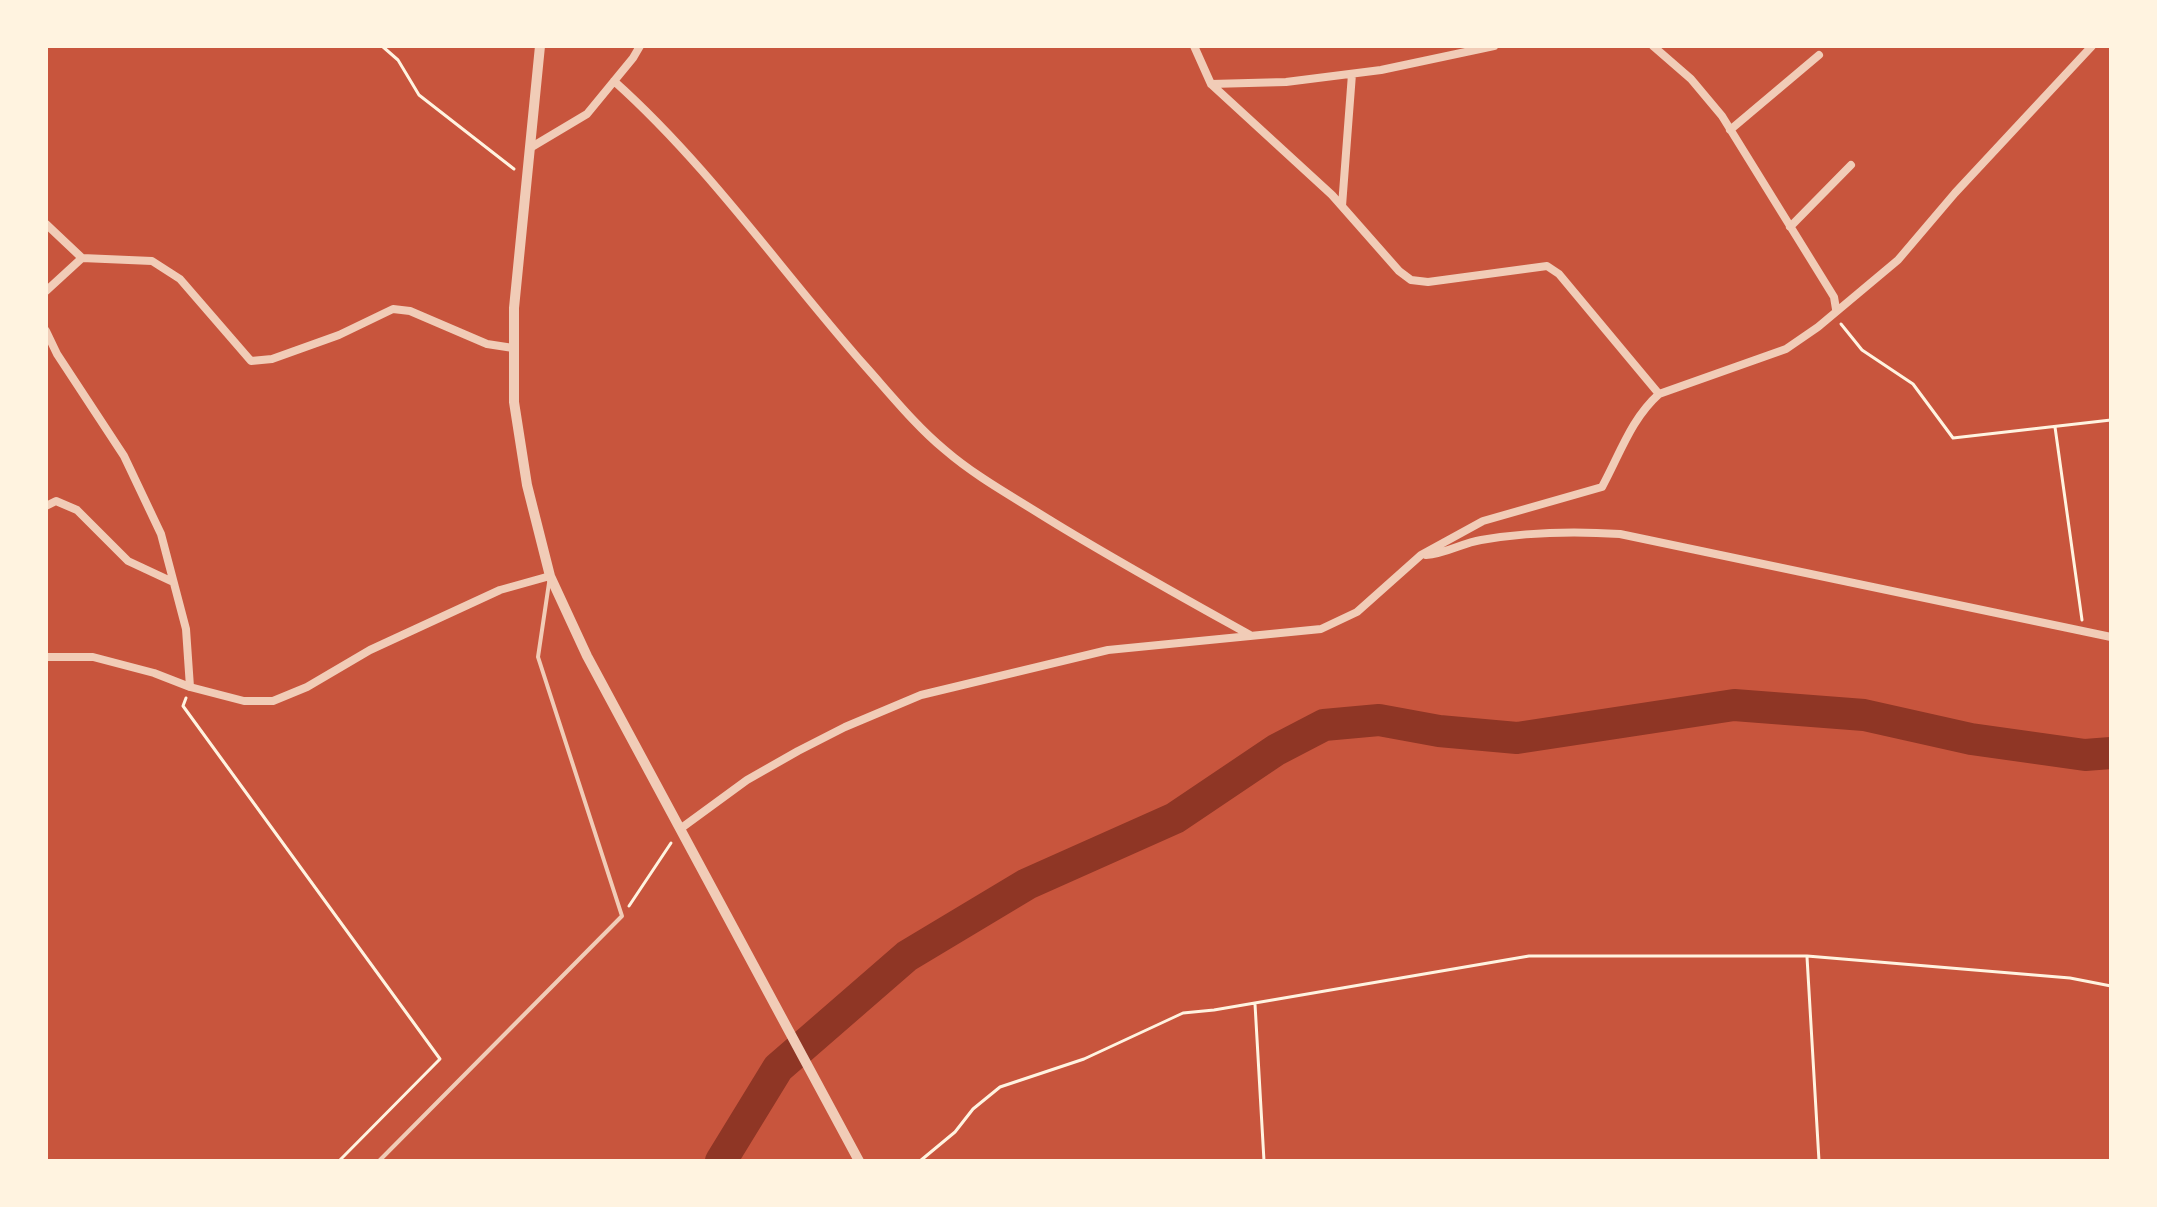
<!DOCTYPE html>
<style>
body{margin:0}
#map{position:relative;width:2157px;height:1207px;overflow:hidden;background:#c8553d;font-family:Commissioner,sans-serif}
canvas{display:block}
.frame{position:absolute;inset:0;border:48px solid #fff3e0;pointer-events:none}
</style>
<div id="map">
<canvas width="2157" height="1207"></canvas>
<div class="frame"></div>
</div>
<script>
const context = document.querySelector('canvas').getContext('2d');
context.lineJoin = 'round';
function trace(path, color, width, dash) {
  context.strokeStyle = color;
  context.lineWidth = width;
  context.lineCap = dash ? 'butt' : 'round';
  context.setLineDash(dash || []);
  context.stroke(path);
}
trace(new Path2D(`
 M721,1161L778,1068L907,956L1027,884L1175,818L1276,750L1324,725L1379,720L1439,731L1517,738L1734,705L1864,715L1971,739L2085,755L2111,753`), '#8f3625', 32);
trace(new Path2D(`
 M382,46L398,60L419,95L514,169
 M1841,324L1862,350L1913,384L1953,438L2111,420
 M2055,427L2082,620
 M186,698L183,706L440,1059L339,1161
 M629,906L671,843
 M1807,957L1819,1161
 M1255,1004L1264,1161
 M920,1161L955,1132L973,1109L1000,1087L1084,1059L1183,1013L1214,1010L1529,956H1807L2070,978L2111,986`), '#fff3e0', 3);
trace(new Path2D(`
 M379,1161L622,916L538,657L549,583`), '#f1ccb7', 4);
trace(new Path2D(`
 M1194,46L1211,84L1332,195L1399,271L1411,280L1428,282L1547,266L1559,274L1659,394
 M1653,46L1691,79L1722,116L1834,297L1836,309
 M614,81C709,166 782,272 866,367C891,395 916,426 945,450C974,475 1008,494 1040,514C1109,557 1180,596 1250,635
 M1211,84L1286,82L1381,70L1494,46
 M1730,130L1819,55
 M530,148L587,114L633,58L640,46
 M1342,206L1352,74
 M46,224L82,258L152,261L180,279L251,361L272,359L339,335L393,309L410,311L487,344L513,348
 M1790,227L1851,165
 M46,291L82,258
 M46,331L57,354L124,456L161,534L186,629L190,687
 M46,506L56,501L77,510L128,561L173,582
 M1426,555C1446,554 1462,543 1481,540C1527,532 1573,531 1620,534L2111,637
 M46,657H93L154,673L190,687L244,701H273L307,687L370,650L500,590L550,576
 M680,829L747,780L798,751L845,727L921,695L1108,650L1321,629L1357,612L1421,555L1483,521L1602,487C1620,454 1631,419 1659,394L1786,349L1818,327L1898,260L1955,193L2092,46`), '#f1ccb7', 8);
trace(new Path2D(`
 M540,46L514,308V402L527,485L550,576L587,656L859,1161`), '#f1ccb7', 10);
</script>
